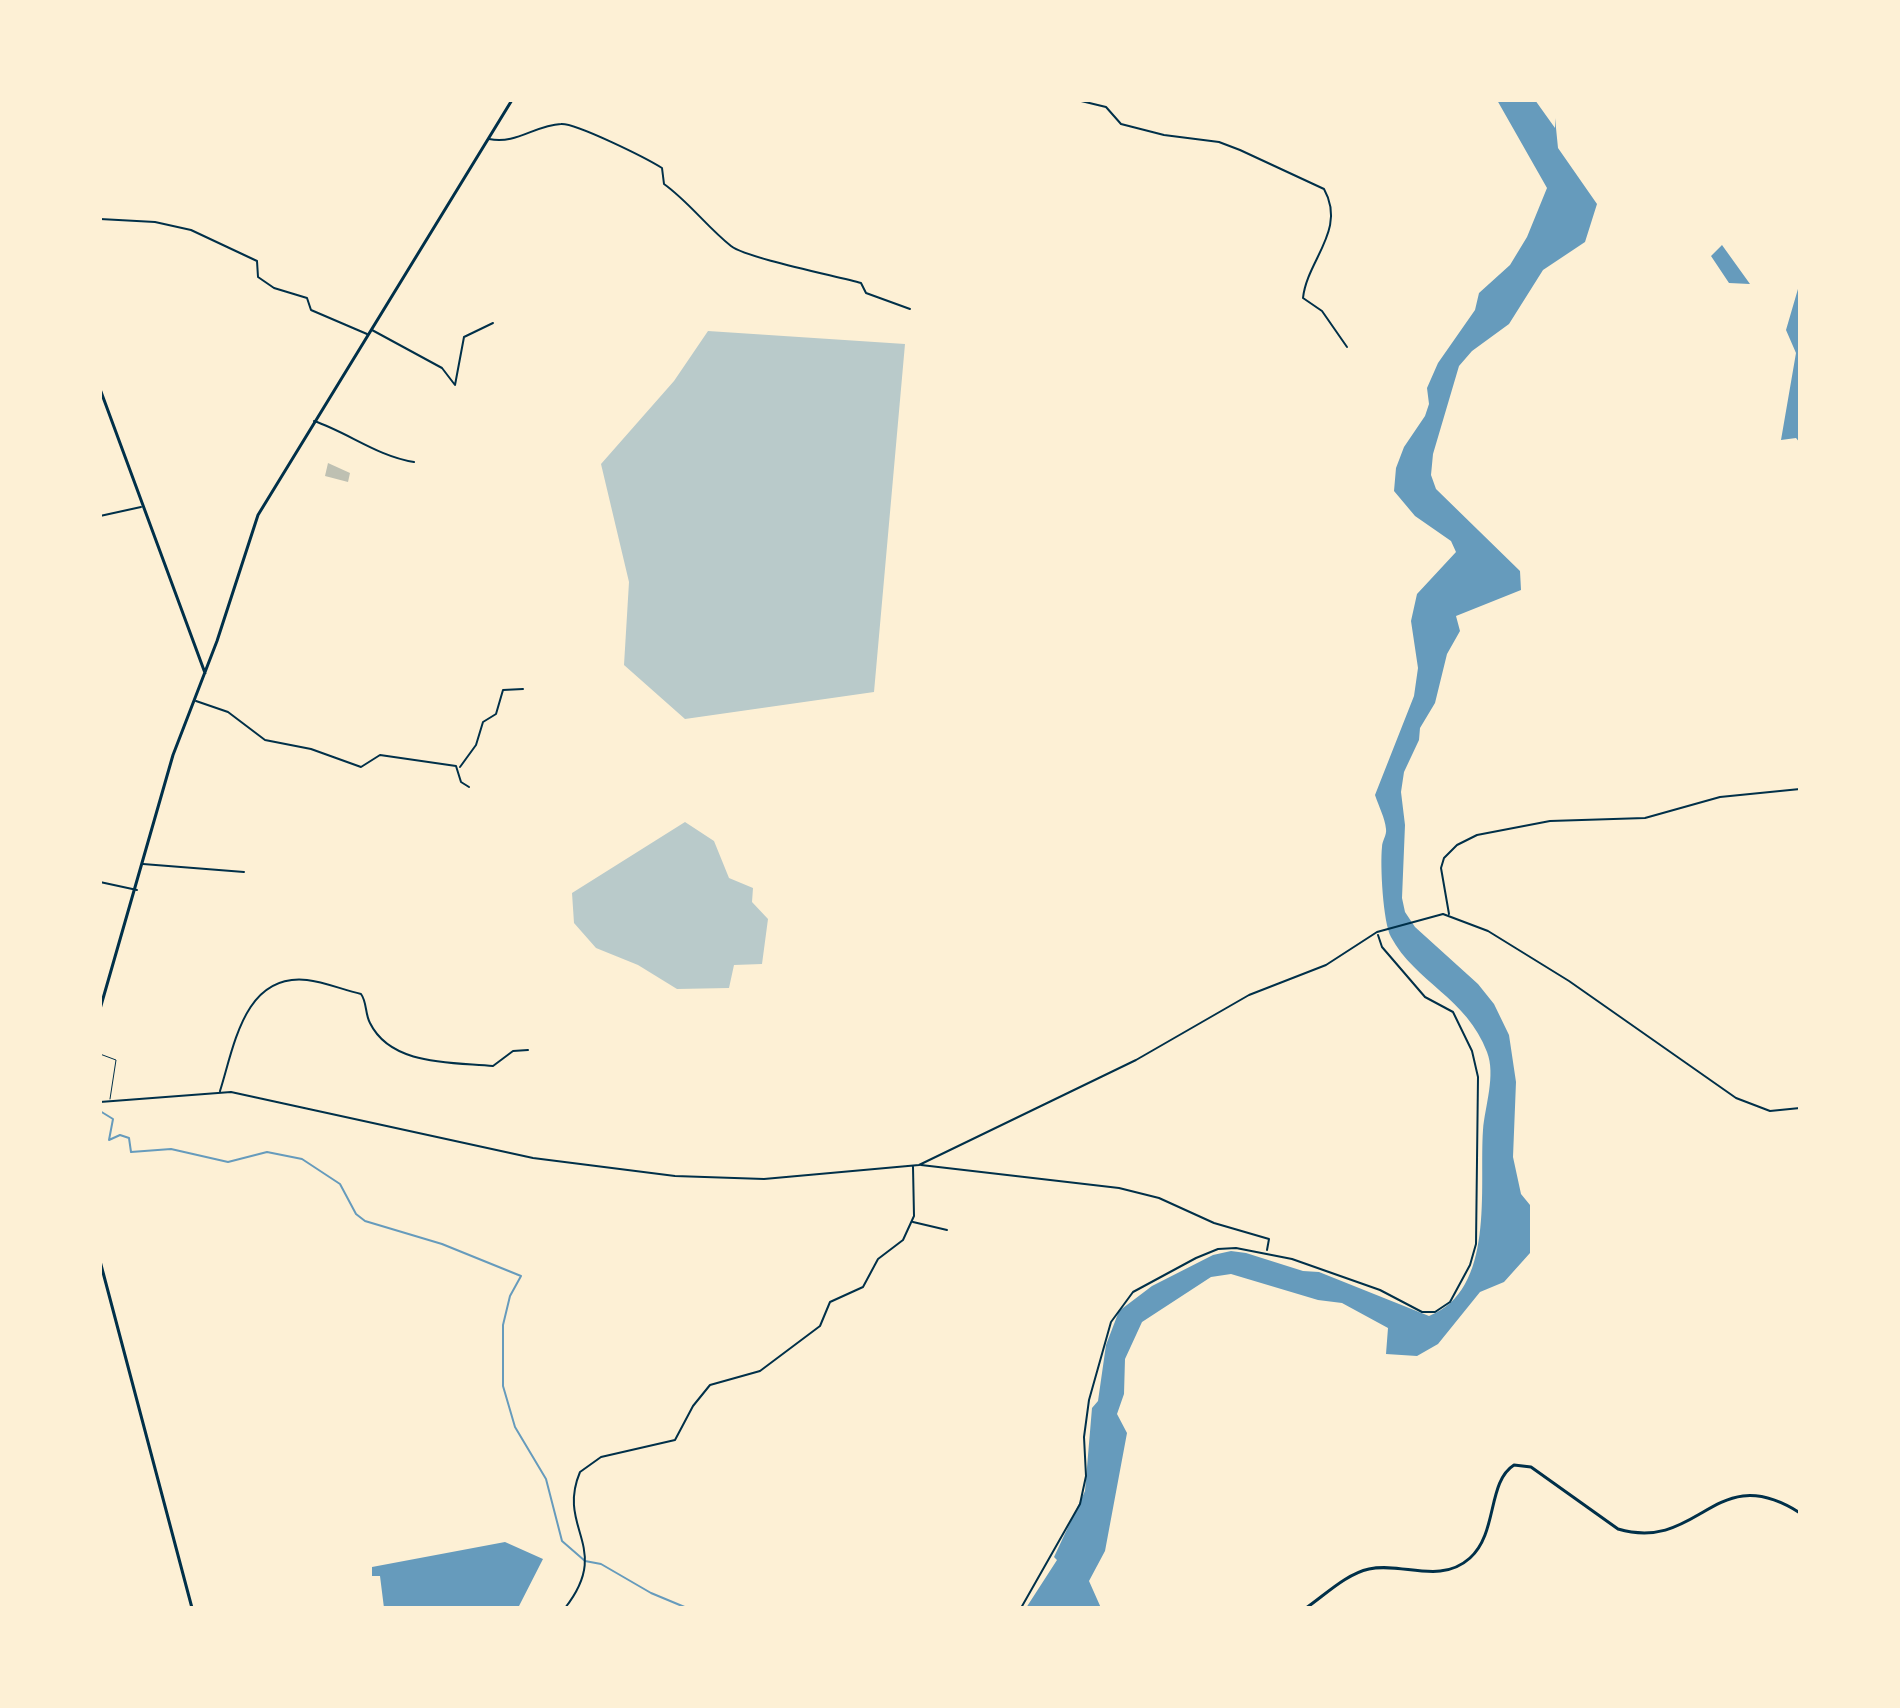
<!DOCTYPE html>
<style>
body{margin:0}
#map{position:relative;width:1900px;height:1708px;overflow:hidden;background:#fdf0d5;font-family:Literata,serif}
canvas{display:block}
.frame{position:absolute;inset:0;border:102px solid #fdf0d5;pointer-events:none}
</style>
<div id="map">
<canvas width="1900" height="1708"></canvas>
<div class="frame"></div>
</div>
<script>
const context = document.querySelector('canvas').getContext('2d');
context.lineJoin = 'round';
function paint(path, color) {
  context.fillStyle = color;
  context.fill(path, 'evenodd');
}
function trace(path, color, width, dash) {
  context.strokeStyle = color;
  context.lineWidth = width;
  context.lineCap = dash ? 'butt' : 'round';
  context.setLineDash(dash || []);
  context.stroke(path);
}
paint(new Path2D(`
 M708,331L905,344L874,692L685,719L624,665L629,582L601,464L674,381Z
 M685,822L714,841L729,878L753,888L752,902L768,919L762,964L734,965L729,988L677,989L638,965L596,948L574,923L572,893Z`), '#b9caca');
paint(new Path2D(`
 M1497,100H1535L1555,128V118L1558,148L1597,204L1585,242L1543,270L1509,324L1472,351L1459,366L1433,454L1431,475L1436,489L1520,571L1521,590L1456,616L1460,631L1447,654L1435,703L1420,728L1419,740L1404,772L1401,792L1405,825L1402,898L1405,912L1415,927L1478,984L1494,1004L1509,1035L1516,1082L1513,1157L1521,1194L1530,1205V1253L1504,1282L1480,1292L1438,1344L1417,1356L1386,1354L1388,1328L1342,1303L1318,1300L1231,1274L1211,1277L1142,1322L1125,1359L1124,1394L1117,1414L1127,1433L1105,1551L1089,1581L1101,1608H1026L1057,1560L1054,1557L1085,1491L1092,1408L1098,1401L1106,1345L1119,1311L1152,1286L1213,1255L1231,1251L1246,1253L1303,1271L1319,1272L1429,1316C1496,1290 1479,1187 1483,1130C1485,1106 1496,1075 1487,1052C1467,998 1415,982 1391,937C1383,922 1380,865 1382,847C1382,841 1387,835 1386,829C1385,818 1379,807 1375,795L1414,696L1418,668L1411,621L1417,594L1456,552L1451,541L1415,516L1394,491L1396,468L1404,447L1425,416L1429,404L1427,388L1438,363L1475,310L1479,293L1510,265L1527,237L1547,188Z
 M1722,245L1750,284L1729,283L1711,256Z
 M1800,282V443L1796,438L1781,440L1796,353L1786,330Z
 M505,1542L543,1559L518,1608H384L380,1576H372V1567Z`), '#669bbc');
trace(new Path2D(`
 M100,1111L113,1119L109,1140L120,1135L129,1138L131,1152L171,1149L228,1162L267,1152L302,1159L340,1184L356,1214L365,1221L442,1244L521,1276L510,1296L503,1325V1386L515,1427L546,1479L562,1541L585,1561L601,1564L651,1593L687,1608`), '#669bbc', 2);
paint(new Path2D(`
 M328,463L350,473L348,482L325,476Z`), '#bec0b2');
trace(new Path2D(`
 M100,1054L116,1060L110,1099`), '#003049', 1);
trace(new Path2D(`
 M1077,100L1106,107L1121,124L1164,135L1219,142L1240,150L1324,189C1347,230 1307,260 1303,298L1322,311L1347,347
 M489,139C516,145 535,125 561,124C576,123 646,158 662,168L664,184C689,202 707,227 731,246C746,258 836,276 861,283L866,293L910,309
 M100,219L155,222L191,230L257,261L258,277L274,288L307,298L311,310L367,334
 M372,330L442,368L455,385L464,337L493,323
 M314,421C349,433 377,456 414,462
 M100,516L141,507
 M196,701L228,712L265,740L311,749L361,767L380,755L456,766L461,782L469,787
 M460,767L476,745L483,722L496,714L503,690L523,689
 M143,864L244,872
 M100,882L137,890
 M1449,914L1441,868L1444,858L1457,845L1477,835L1550,821L1645,818L1720,797L1800,789
 M220,1091C234,1047 244,973 307,980C325,982 343,990 361,994C367,1002 365,1014 370,1023C391,1066 452,1062 493,1066L513,1051L528,1050
 M100,1102L231,1092L533,1158L675,1176L764,1179L919,1165L1136,1060L1249,995L1326,965L1377,932L1443,914L1488,931L1569,981L1736,1098L1770,1111L1800,1108
 M921,1165L1119,1188L1159,1198L1214,1223L1269,1239L1267,1250
 M913,1222L947,1230
 M565,1608C613,1547 556,1529 580,1472L601,1457L675,1440L693,1406L710,1385L760,1371L820,1326L830,1302L863,1287L878,1259L903,1240L914,1216L913,1167
 M1021,1608L1080,1504L1086,1476L1084,1437L1089,1400L1111,1322L1133,1292L1196,1258L1218,1249L1236,1248L1292,1259L1380,1290L1422,1312H1435L1450,1302L1470,1265L1476,1244L1478,1077L1472,1051L1453,1012L1425,997L1382,947L1378,935`), '#003049', 2);
trace(new Path2D(`
 M100,389L205,673
 M100,1009L173,755L217,641L258,515L512,100
 M100,1261L192,1608
 M1306,1608C1325,1595 1346,1574 1369,1569C1403,1562 1440,1585 1470,1558C1498,1533 1487,1482 1514,1465L1531,1467L1618,1529C1701,1553 1714,1458 1800,1513`), '#003049', 3);
</script>
